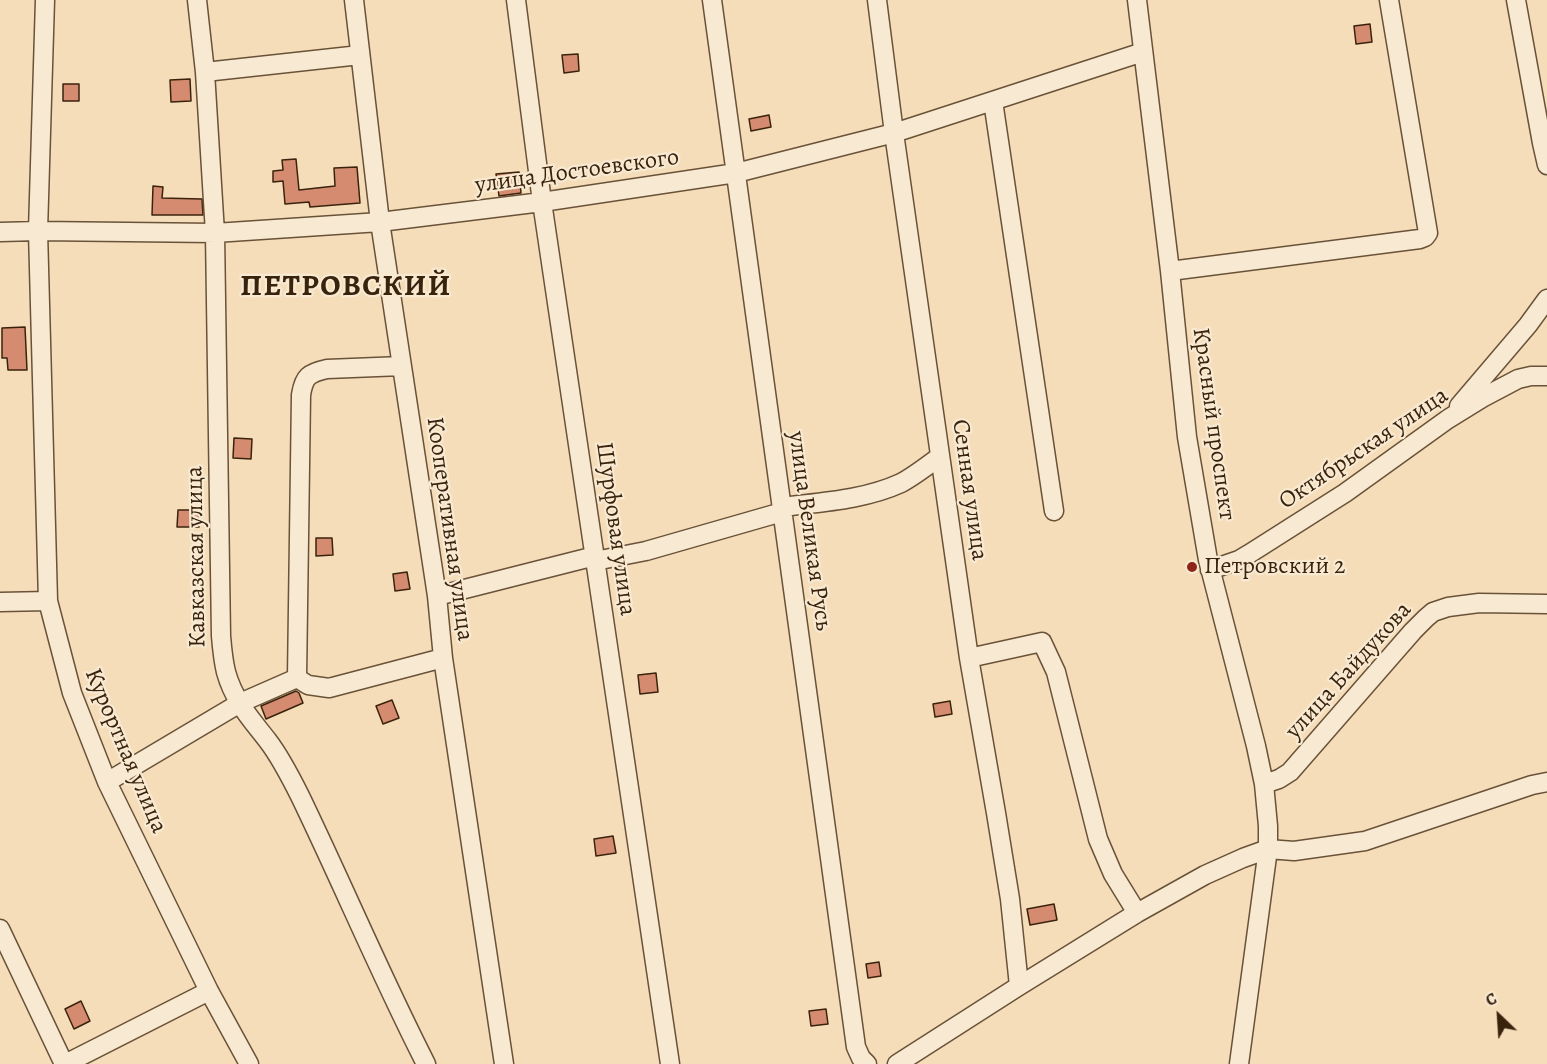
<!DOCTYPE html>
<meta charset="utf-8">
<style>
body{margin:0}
#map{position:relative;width:1547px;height:1064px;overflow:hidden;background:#f5ddb9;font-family:Alegreya,serif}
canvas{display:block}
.north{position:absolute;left:1469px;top:986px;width:60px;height:60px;-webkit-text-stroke:4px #f8e9d2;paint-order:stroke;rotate:335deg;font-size:16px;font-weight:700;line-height:24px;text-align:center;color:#3a230d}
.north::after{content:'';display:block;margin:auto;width:21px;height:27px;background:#3a230d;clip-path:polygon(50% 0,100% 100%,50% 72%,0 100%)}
</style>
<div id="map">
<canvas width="1547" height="1064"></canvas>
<div class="north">С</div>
</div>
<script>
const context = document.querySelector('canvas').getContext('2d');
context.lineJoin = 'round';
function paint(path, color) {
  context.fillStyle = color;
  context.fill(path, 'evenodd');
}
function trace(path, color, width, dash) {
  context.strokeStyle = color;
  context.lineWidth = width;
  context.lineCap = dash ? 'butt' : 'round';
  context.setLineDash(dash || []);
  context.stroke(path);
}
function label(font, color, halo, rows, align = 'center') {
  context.font = font + ' Alegreya,serif';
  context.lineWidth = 4.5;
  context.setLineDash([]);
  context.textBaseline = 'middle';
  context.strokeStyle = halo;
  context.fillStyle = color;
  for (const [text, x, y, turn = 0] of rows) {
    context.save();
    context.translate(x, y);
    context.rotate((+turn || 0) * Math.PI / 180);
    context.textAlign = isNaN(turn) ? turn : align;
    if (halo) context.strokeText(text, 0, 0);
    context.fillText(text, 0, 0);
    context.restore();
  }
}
const building = new Path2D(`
 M1370,24L1372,42L1356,44L1354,26Z
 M578,54L579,71L564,73L562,55Z
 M190,79L191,101L171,102L170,80Z
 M63,84H79V101H63Z
 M769,115L771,127L751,131L749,119Z
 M296,159L299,190L335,186L334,168L357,167L360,203L310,207L309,202L285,204L283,181L273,182V171L283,170L282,160Z
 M519,172L521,193L499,196L496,174Z
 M153,186L163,187L162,198L202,199L203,215H152Z
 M25,327L27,370H8L7,358H2V328Z
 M234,438L252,439L251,459L233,458Z
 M178,510H199V527H177Z
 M316,538H332L333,555L316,556Z
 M407,572L410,589L395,591L393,574Z
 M656,673L658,692L640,694L638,675Z
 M296,691L299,693L303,703L266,719L261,706Z
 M392,700L399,718L383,724L376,706Z
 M950,701L952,714L935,717L933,704Z
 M613,836L616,853L596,856L594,839Z
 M1054,904L1057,920L1030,925L1027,909Z
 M879,962L881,976L868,978L866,964Z
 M81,1001L90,1021L74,1029L65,1009Z
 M826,1009L828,1024L811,1026L809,1011Z`);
paint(building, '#d48b6f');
trace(building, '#3a230d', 1.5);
const minor = new Path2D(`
 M45,0L38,231L48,601L72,693L107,782L209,991L249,1064
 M197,0L205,72L215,233L221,636C222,648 223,660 226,672C234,701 251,719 268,741C281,758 291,778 300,796C343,885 381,976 426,1064
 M354,0L380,222L437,596L443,658L504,1064
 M516,0L542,202L670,1064
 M712,0L856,1047L861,1058L867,1064
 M877,0L894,133L969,658L996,813L1010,899L1019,986
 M1137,0L1170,271L1187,437L1208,560L1256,746L1264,784L1268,826V849L1239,1064
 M1516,0L1542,143L1547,165
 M205,72L360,55
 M993,101L1054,511
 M0,232L38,231L215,233L380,222L542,202L736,173L894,133L1143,52
 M1170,271L1420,239L1425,237L1428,233L1389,0
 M1459,406L1528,325L1547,299
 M782,507C821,502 864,500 901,483C914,476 927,466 939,457
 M595,561L646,551L782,512
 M1210,570L1239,560L1249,554L1345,493L1448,419L1482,398L1518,379L1531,376H1547
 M437,596L595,556
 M0,602L48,601
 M969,658L1042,642L1056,672L1098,839L1113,874L1137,913
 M297,678L301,395C304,376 309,373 327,369L402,366
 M107,782L240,703L297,678L308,685L329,688L443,658
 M1264,784L1279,779L1290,772L1413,631L1426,618L1433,612L1448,607L1479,603L1547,604
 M0,929L64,1064
 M65,1064L209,991
 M897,1064L1019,986L1137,913L1205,875L1243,858L1268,849L1294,851L1365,841L1532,785L1547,782`);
trace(minor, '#695238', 21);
trace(minor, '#f8e9d2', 18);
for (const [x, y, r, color] of [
 [1192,567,6,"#8f2418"]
]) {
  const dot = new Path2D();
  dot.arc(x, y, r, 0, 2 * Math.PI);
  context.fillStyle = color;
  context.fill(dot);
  trace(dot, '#f8e9d2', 2);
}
label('24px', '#3a230d', '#f8e9d2', [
 ["улица Достоевского",577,172,-8],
 ["Красный проспект",1213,424,82],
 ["Октябрьская улица",1364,449,-34],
 ["Сенная улица",969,490,82],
 ["Кооперативная улица",449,529,82],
 ["Шурфовая улица",615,529,82],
 ["улица Великая Русь",809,531,82],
 ["Кавказская улица",197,557,-91],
 ["улица Байдукова",1349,671,-48],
 ["Курортная улица",125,751,67]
]);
label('24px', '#3a230d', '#f8e9d2', [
 ["Петровский 2",1204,567]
], 'left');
context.letterSpacing = '1.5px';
label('bold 30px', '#3a230d', '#f8e9d2', [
 ["ПЕТРОВСКИЙ",346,288]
]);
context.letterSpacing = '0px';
</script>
